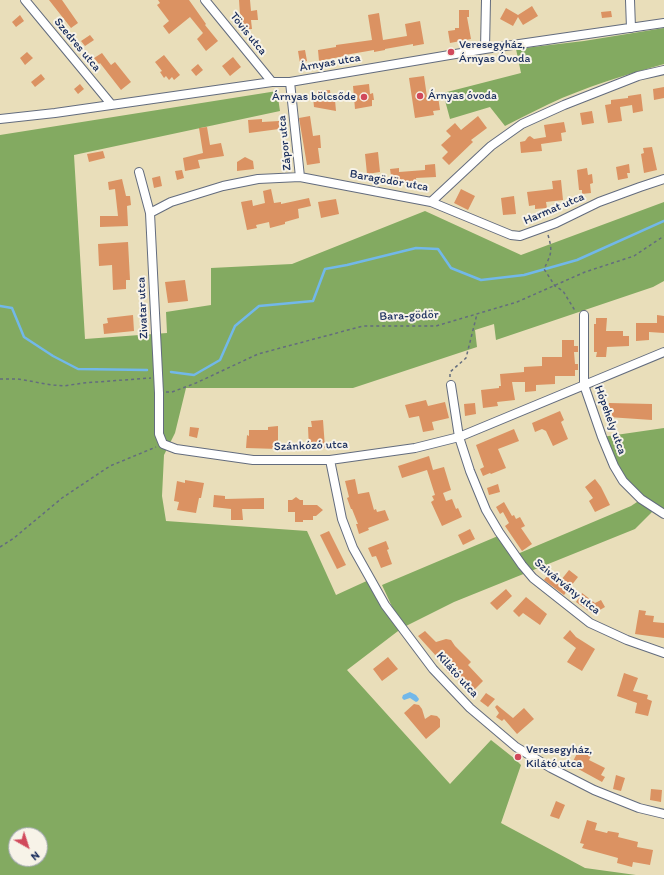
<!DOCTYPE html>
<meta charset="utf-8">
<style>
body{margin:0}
#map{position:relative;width:664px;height:875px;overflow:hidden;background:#e9deba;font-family:Itim,sans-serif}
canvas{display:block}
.north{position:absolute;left:8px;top:827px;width:40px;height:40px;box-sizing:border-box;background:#f7f3e8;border:1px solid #9fa5b1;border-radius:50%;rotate:141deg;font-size:11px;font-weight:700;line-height:16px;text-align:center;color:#1b2f5e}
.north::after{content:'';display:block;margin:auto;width:14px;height:18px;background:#d1495b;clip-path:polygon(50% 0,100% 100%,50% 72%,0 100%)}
</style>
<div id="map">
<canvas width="664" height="875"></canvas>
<div class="north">N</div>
</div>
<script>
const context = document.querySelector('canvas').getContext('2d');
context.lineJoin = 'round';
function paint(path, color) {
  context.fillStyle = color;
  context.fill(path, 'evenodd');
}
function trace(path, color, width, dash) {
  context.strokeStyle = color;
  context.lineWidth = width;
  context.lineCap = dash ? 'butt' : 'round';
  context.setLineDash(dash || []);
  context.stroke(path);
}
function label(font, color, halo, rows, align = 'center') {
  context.font = font + ' Itim,sans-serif';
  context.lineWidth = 4;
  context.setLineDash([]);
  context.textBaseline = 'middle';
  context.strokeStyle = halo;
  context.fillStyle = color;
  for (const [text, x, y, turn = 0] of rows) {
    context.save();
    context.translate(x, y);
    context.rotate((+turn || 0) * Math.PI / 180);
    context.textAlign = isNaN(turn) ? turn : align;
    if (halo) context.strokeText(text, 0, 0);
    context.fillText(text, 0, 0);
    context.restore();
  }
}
paint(new Path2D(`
 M664,28V64C625,75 585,87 549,104C534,111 519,119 505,126L490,107L450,119L443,93L521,73L516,49L584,41Z
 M277,91L280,111L74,155L85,339L167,333L166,312L211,305V268L292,264L425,211L521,255L664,202V281L653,287L496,340L494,324L475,330L477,347L353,388H186L175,433L164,455L162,496L166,521L307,531L336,595L371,579L401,626L382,585L498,536L515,555L631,506L640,500L614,466L602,437L664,428V512L657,507L635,529L454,602L402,628L347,670L450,784L491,740L515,759L521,765L501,823L585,868L636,875H0V135ZM16,835H40V859H16Z`), '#83aa61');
paint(new Path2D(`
 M410,692L416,695L419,699L418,701L416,702L410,698L404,700L402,698L403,695Z`), '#72b8e9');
trace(new Path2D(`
 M0,306L12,308L24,337L53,356L78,369L147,370
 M171,372L194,375L220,360L235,326L259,306L313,301L325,269L347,265L416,248L438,249L451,268L481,280L524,275L577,260L664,221`), '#72b8e9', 2.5);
paint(new Path2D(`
 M49,0H62L78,23L71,28Z
 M158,0H189L206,24L205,25L218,41L206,51L197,39L203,33L190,17L169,34L163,26L169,21L157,5L160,3Z
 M239,0H250L251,11L257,10L258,20H251L252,29L241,30Z
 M532,6L538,16L523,25L518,17L513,26L500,19L506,8L518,15Z
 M459,10H469V17H467L471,39L450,43L448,31L455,30V28H459Z
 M611,11L612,17L602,18L601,12Z
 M379,13L383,40L407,36L405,24L420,21L424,44L413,46V44L385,49V50L374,52V50L345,55V56L319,61L318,50L336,47V45L372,40L368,15Z
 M20,15L24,21L16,27L12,22Z
 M90,35L94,40L85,46L81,41Z
 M305,50L307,61L300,63L298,51Z
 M27,52L33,58L25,65L20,58Z
 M102,53L111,65L115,62L131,82L121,90L100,63L99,64L94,58Z
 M164,55L180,75L174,80L172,77L169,80L166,76L164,78L160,72L162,71L155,62Z
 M233,57L241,67L230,76L222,66Z
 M198,64L203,70L196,76L191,70Z
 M41,74L45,79L35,87L31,82Z
 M424,76L427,97L438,96L440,110L433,111L434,115L415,118L409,78Z
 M80,84L84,89L78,94L74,89Z
 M369,84L370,94L373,93L374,100H372V106L355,109L353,86Z
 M664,87V98L654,100L653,89Z
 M330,90L331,101L335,100L336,111L314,107L313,97H318V91Z
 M641,94L643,111L633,113L632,105L620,107L622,121L608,123L605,105L611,104V100L628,98V96Z
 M592,111L594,123L582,125L580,113Z
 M310,116L313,136L320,135L321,148H318L320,163L307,165L299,118Z
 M478,116L487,128L471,140L473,142L449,165L442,158L448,152L441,145L451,136L446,131L455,123L461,130Z
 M262,119V122L279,121V129L249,133L248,120Z
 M564,122L566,132L561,133L562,141L541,144L542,151L521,153L520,142L525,141L528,137L530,136L534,139L546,137L544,125Z
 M207,127L210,145L221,143L224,156L198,160L200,168L185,171L183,158L203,153L199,128Z
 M652,147L657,170L644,173L641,154L644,153L643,148Z
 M103,151L105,158L89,162L87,154Z
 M378,152L380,172L367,174L365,154Z
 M245,157L253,161L254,169L237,171V162Z
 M435,164L436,177L416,178L417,185L406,186L405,180L392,182L390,169L399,168V172L425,170V165Z
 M629,164L630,173H627L628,178L618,180L616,167Z
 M587,168L588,175L592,174L593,183L590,184L591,193L582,194V190H579L577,170Z
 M182,170L184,178L177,180L175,171Z
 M160,176L162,186L154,188L152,178Z
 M122,179L126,196H130L131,205L127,206L128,226L100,227V216H118L115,189L109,190L108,182Z
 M561,180L563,200L546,202L547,208L535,209V205L529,206L527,192L553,189L552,181Z
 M271,189L274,203L281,202V204L309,198L311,206L298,209L299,218L285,222V224L270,228L269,222L256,225L257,228L247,230L241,202L252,200L253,206L265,203L263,191Z
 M461,189L475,196L468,210L454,203Z
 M514,196L516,214L503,215L501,198Z
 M336,199L339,214L321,218L318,202Z
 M128,242L130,280H126V289L113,290L112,265L99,266L98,244Z
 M185,280L188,301L168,303L165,282Z
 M133,315L134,331L104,334L103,324L108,323L107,318Z
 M657,315L664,316V333L649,332V340L636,341V323H657Z
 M596,318H607L606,331H623V336H629V346L607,347L606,357H596L597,352H594V324H596Z
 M562,340H574V346H578V352H574L575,364H578V370H575V376H555V384L536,385V391L525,392V382H512L515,400L497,402L498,406L483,408L481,390L499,388V386H501L500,374L524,372V367L542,366V357H562Z
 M426,400L428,406L445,402L449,418L432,422L434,430L423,432L419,416L409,418L405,405Z
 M475,403L476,414L465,416L464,404Z
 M609,403L652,404V420L608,417Z
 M560,411L564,420L561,422L568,439L553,446L546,431L542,429L535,432L532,423Z
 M323,420L325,448L309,449L308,427H312L311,421Z
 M278,426V449L246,448L247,435L249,436V430H268V427Z
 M190,427L199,428L197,438L189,436Z
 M514,429L519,441L498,449L506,468L491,474L490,473L483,476L480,469L484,467L476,445Z
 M429,456L433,470L444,467L451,490L443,493L446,501L452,499L456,509L458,508L462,517L442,526L431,502L434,500L432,496L435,495L427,470L402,478L398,466Z
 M355,479L358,494L369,492L374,510L376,509L377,512L385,510L389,520L368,528L369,530L359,534L356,524H358L352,509H351L347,498L349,497L345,481Z
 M595,479L601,487L610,505L595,512L589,501L593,498L585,487Z
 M185,480L204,483L201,498H199L196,513L177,510L179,502L174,501L177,481L185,483Z
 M498,484L500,492L489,495L487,488Z
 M214,495L225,496V499L264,498V509H242L243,520H231V509L213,507Z
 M296,497L300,500H303V505H317L323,510L316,516H313V520H303V522H295V512H288V500H292Z
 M504,502L512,516L514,515L516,519L520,517L525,526L521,528L532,544L522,551L505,526L509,523L503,512L500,514L496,507Z
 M470,529L475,539L463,545L458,535Z
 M329,531L346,565L337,569L320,535Z
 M386,541L389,549L387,550L392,564L381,568L376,556L372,557L368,548Z
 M569,570L578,577L564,595L544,580L551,571L561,580Z
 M506,589L512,596L497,610L490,603Z
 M582,593L595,603L601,600L605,607L593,614L576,602Z
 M526,597L547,614L540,625L523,613L519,617L513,611Z
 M639,610L646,611L645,615L654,616L653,622L664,623V638L635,634Z
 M570,630L576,637L595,649L582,671L567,662L576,648L563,638Z
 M425,631L436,642L446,639L451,640L455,646L471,662L468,665L483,681L471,693L456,677L454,679L445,669L447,668L418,636Z
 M388,657L398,669L382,681L373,669Z
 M624,673L638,678L633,691L648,695L647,699L652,701L648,716L635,713L637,703L617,696Z
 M486,693L495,699L488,707L480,701Z
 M414,704L419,705L422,709L425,719L431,715L437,716L440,719V727L426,739L404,713Z
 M497,705L513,718L524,708L534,719L517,734L504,719L502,721L496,717L499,713L495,707Z
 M581,746L592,754L589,760L605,768L601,775L605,777L602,782L571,765Z
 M616,775L625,778L621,791L613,789Z
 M651,789L662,790L661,802L650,800Z
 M556,801L565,805L559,819L550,816Z
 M587,820L597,823L595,830L607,833L608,831L619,833L618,837L638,842L637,847L653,850L650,865L633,862L632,867L617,863L618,858L582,848L584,844L580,843Z`), '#db9262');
const minor = new Path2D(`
 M25,0L111,104
 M205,0L272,82
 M630,0L631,28
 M485,49L486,0
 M290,82L300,177
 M0,119L55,113L272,82H290L485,49L664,23
 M139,172L150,213L159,393V434L163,444L176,449L253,460H330L415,448L459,437L664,352
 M431,202L511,235L520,236L556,223L599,202L640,187L664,179
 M150,213L171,202L223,186L258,179L300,177L431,202L491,146L522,124L564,105L638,76L664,70
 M584,315V385L602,437L614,466L623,481L641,499L664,514
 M451,385L459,437L470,471L486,510L499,532L522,565L533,578L590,623L627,640L664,653
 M330,460L342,519L353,548L385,605L433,669L470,708L516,747L551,768L594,790L639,808L664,814`);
trace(minor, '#636c7e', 10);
trace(new Path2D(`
 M548,235C553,252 551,254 544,269L555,286L563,291L574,309L577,311
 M450,377V372L466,358L477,314
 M0,379H18L52,385L64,386L83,383L151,378
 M166,392H172L196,383L258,354L363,326H436L517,302L585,272L634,256L664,236
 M0,547L14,538L62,498L110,466L156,447`), '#636c7e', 1.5, [3, 3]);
trace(minor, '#fff', 8);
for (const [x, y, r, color] of [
 [451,52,4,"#d1495b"],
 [420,96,4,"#d1495b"],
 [364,97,4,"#d1495b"],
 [518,757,4,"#d1495b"]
]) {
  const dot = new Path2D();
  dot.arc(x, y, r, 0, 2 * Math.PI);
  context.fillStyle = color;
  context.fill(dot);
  trace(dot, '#f7f3e8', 1.5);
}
label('12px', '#1b2f5e', '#f7f3e8', [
 ["Tövis utca",248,34,51],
 ["Szedres utca",77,45,50],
 ["Árnyas utca",330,63,-10],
 ["Zápor utca",285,143,-96],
 ["Baragödör utca",389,181,10],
 ["Harmat utca",554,209,-23],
 ["Zivatar utca",143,308,-93],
 ["Bara-gödör",409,316,-2],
 ["Hópehely utca",610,420,70],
 ["Szánkózó utca",311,446,-2],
 ["Szivárvány utca",567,587,39],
 ["Kilátó utca",457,675,48]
]);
label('12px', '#1b2f5e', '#f7f3e8', [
 ["Veresegyház,",459,45],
 ["Árnyas Óvoda",459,59],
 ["Árnyas óvoda",428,96],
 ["Árnyas bölcsőde",356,97,"right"],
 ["Veresegyház,",526,750],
 ["Kilátó utca",526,764]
], 'left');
</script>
